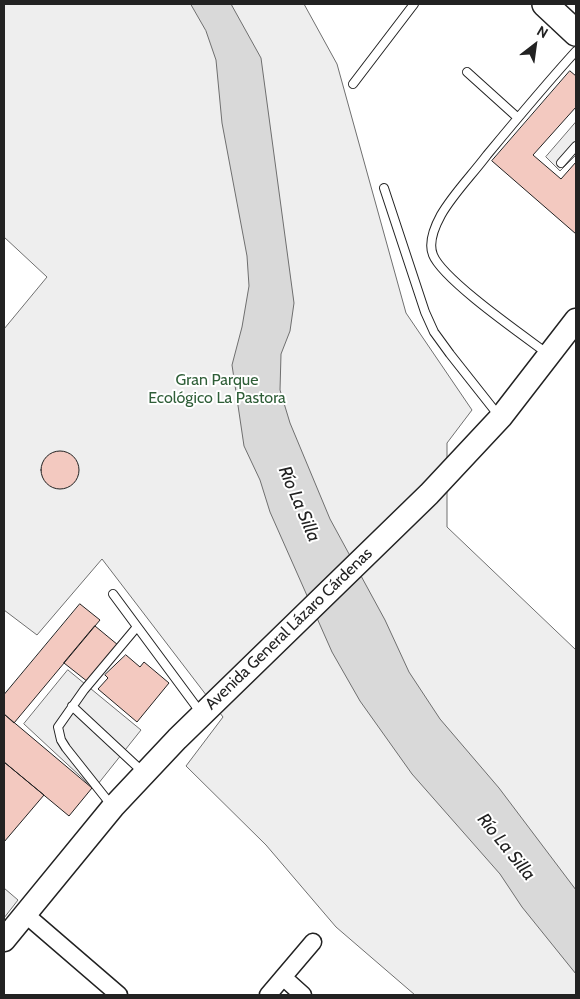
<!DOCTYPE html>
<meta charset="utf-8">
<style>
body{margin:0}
#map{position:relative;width:580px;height:999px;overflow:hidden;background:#fff;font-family:Cabin,sans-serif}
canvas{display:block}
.frame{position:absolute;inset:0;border:5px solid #222;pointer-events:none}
.north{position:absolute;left:510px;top:20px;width:50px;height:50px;-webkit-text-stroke:4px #fff;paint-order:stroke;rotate:30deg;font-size:14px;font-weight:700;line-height:20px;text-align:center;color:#222}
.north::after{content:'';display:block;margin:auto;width:18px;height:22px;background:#222;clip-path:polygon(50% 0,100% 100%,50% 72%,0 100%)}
</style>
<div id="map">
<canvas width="580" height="999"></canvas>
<div class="frame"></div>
<div class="north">N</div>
</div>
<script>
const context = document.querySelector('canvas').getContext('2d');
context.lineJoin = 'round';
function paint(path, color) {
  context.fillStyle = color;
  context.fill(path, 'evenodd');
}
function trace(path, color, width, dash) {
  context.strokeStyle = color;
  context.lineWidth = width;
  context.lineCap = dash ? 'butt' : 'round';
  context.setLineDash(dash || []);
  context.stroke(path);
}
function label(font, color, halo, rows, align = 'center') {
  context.font = font + ' Cabin,sans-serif';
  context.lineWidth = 4;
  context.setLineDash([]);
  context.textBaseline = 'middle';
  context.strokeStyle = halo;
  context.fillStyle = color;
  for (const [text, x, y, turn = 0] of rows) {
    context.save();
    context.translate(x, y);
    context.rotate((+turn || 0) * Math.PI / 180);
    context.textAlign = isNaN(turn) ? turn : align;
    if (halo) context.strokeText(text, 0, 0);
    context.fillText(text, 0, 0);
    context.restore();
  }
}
const green = new Path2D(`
 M4,4H304L337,64L406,313L472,410L447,443V527L576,650V995H415L336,927L266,845L186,766L223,717L102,559L37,635L4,610V329L47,277L4,237Z`);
paint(green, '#eee');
trace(green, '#6f6f6f', 1);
const parking = new Path2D(`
 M576,122V155L560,171L546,157Z
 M68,670L141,730L94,789L24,724Z
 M4,888L18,900L4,918Z`);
paint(parking, '#ededed');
trace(parking, '#6f6f6f', 1);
const water = new Path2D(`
 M191,4H231L261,58L294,303L290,331L281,354L280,390L290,423L330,519L385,620L409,672L440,719L499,788L576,890V974L522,907L500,874L412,774L360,701L332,652L270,512L260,480L244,446L232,365L242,327L249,286L247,256L222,123L216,60L206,31Z`);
paint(water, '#d9d9d9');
trace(water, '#6f6f6f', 1);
const building = new Path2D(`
 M570,71L576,76V107L533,155L561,179L576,162V234L492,161Z
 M41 470a19 19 0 1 1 38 0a19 19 0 1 1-38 0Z
 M80,604L100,620L14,723L4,714V695Z
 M95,626L118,645L88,682L64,663Z
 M126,655L140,667L144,662L169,683L137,722L98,689L108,678L105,675Z
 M4,714L92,788L69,816L4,762Z
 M4,762L44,795L4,842Z`);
paint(building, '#f3c9c0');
trace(building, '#222', 1);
const lane = new Path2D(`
 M467,72L518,118
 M353,84L414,4
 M561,163L576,146
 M384,188L425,312L434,332L450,354L499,416
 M548,354C524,336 443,280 433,255C428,243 435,226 441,215C453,194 472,175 487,155C516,120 545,85 576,51
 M113,594L201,713
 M72,706L144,773
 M112,806L66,748L61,740L58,727L84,690L136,628`);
const street = new Path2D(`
 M25,914L119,995
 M283,977L303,995
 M268,995L313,942`);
const secondary = new Path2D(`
 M4,940L113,807L177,739L429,494L501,417L576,320`);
const primary = new Path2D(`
 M545,4L576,33`);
trace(lane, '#222', 10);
trace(street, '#222', 19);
trace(secondary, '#222', 25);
trace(primary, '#222', 28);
trace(lane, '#fff', 8);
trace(street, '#fff', 16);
trace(secondary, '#fff', 22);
trace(primary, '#fff', 25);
label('16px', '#2f5e38', '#fff', [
 ["Gran Parque",217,380],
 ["Ecológico La Pastora",217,398]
]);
label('16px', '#222', '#fff', [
 ["Avenida General Lázaro Cárdenas",289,629,-44]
]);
label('italic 18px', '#222', '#fff', [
 ["Río La Silla",299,504,67],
 ["Río La Silla",506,847,51]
]);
</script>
